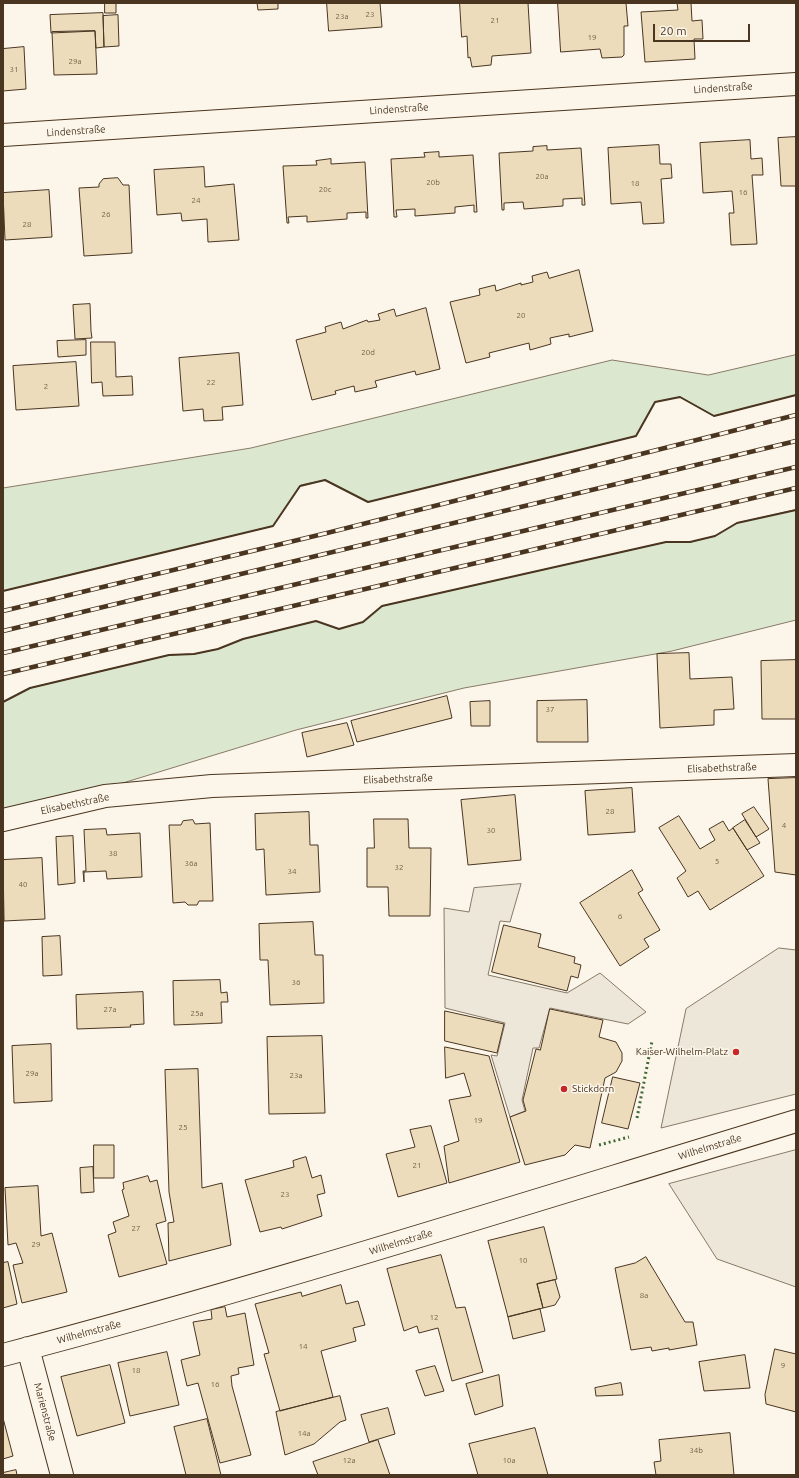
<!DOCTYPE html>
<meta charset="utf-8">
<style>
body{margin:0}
#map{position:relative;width:799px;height:1478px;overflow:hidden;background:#fbf6e9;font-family:Ubuntu,sans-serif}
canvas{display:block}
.frame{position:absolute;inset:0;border:4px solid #4a3520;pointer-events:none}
.scale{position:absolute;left:653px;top:24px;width:97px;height:18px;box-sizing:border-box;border:2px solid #4a3520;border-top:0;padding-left:5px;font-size:12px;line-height:14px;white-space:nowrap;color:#4a3520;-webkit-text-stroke:3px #fbf6e9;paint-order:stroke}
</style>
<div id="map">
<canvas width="799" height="1478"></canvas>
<div class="frame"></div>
<div class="scale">20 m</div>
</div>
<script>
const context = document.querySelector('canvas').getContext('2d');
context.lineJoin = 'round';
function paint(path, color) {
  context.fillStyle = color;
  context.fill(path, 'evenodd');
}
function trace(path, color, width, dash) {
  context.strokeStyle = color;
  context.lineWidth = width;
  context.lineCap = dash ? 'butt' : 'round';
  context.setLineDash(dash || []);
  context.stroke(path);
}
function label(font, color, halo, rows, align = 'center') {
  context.font = font + ' Ubuntu,sans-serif';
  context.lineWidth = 3;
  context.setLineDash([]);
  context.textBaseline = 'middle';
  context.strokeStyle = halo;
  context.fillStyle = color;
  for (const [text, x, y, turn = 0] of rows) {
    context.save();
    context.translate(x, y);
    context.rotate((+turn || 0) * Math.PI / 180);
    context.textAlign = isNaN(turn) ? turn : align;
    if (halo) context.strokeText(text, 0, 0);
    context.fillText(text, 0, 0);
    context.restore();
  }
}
const green = new Path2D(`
 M796,355V395L714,416L680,397L655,402L636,436L368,502L325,480L301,485L273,526L3,591V488L251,448L612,360L708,375Z
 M796,510V620L672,651L464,688L296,730L100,790L3,812V702L30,688L169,655L194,654L218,649L243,639L316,621L339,629L363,622L382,606L666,542H691L715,536L737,523Z`);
paint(green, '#dce7d0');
trace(green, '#887966', 1);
const parking = new Path2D(`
 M521,884L510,922L500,921L488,975L567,993L600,973L646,1012L628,1024L550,1008L539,1048H533L522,1100L525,1111L510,1117L491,1055L497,1056L505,1023L445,1008L444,908L469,912L474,888Z
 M779,948L796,950V1094L661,1128L686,1009Z
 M796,1150V1287L717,1259L669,1184Z`);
paint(parking, '#ede7d9');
trace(parking, '#887966', 1);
const building = new Path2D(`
 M105,3H116V13H105Z
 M237,3H278V9L258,10L257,3Z
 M327,3H380L382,27L329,31Z
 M460,3H528L531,53L492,56L491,65L472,67L470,57L468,58L467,36L462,37Z
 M558,3H626L628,26H624V55L622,57L602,58L600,49L561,52Z
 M671,3H691L692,21L702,20L703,39H694L695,59L645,62L641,12L678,10L677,3Z
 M103,13L104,47L96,48L95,31L51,33L50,15Z
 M118,15L119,46L104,47L103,16Z
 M95,31L97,74L54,75L52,32Z
 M24,47L26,89L3,91V49Z
 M796,137V186H781L778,138Z
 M750,140L751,159L762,158L763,175H752L757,244L731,245L729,213H734L732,191L703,193L700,143Z
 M659,145L660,164H671L672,178L661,179L664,223L643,224L641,202L611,204L608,148Z
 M547,146V150L581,148L585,205H582V198L563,199V206L524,209L523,202L504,203V210H502L499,153L533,151V147Z
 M439,152V157L473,155L477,212H474V205L455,207V213L415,216V209L396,210L397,217H394L391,159L425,157L424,153Z
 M331,159V164L365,162L368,218H366V212L347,213V219L307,222V216L288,217L289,223H287L283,166L317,165L316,161Z
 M204,167L205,187L234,184L239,240L208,242L207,219L182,221L181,213L157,215L154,170Z
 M118,178L123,185H129L132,253L84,256L79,188L99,187V184L103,179Z
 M49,190L52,237L5,240L3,193Z
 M579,270L593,331L569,337V334L550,338L551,344L530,350L529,343L489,353L490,357L466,363L450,302L480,295L479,289L495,285L496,291L521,283V285L533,282L532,276L547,272L549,278Z
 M90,304L91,331L92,338L75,339L73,305Z
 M426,308L440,369L416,375L415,371L375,381L377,387L355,392L354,386L335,391L336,394L312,400L296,340L326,332L325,327L341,322L343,329L367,320L368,322L380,320L378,314L394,309L396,316Z
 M86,340V355L58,357L57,341Z
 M91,342H115L116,377L132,376L133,395L103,396L102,382L92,383Z
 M239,353L243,405L222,407L223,420L204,421L203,409L183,411L179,358Z
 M76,362L79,406L16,410L13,366Z
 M689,653L690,679L732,677L734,709L714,710V725L660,728L657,654Z
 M796,660V719H762L761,661Z
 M447,696L452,718L357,742L351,721Z
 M587,700L588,742H537V701Z
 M490,701V726H471L470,702Z
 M347,723L354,745L307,757L302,733Z
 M796,778V875L775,872L768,779Z
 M632,788L635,832L588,835L585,791Z
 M515,795L521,860L468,865L461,800Z
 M754,807L769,829L756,837L742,814Z
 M309,812L310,845H318L320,892L266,895L264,849L256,850L255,814Z
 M679,816L700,849L715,840L709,829L723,821L729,831L733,828L764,876L710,910L698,891L688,897L677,878L686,871L659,828Z
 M374,819H408L409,848H431L430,916H389L388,887H367V848H374Z
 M193,820L195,824L210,823L213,901H199L197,905H188L185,902L173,903L169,825H181L183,821Z
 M745,820L760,843L747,850L733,828Z
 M106,829L107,835L140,833L142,877L107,879L106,871L84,872V882L83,871H86L84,830Z
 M73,836L75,883L58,885L56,837Z
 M42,858L45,919L4,921L3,860Z
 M632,870L643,890L638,893L660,930L644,939L649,947L620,966L580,903Z
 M313,922L315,955H323L324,1003L270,1005L268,960H260L259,924Z
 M504,925L541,934L538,947L575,957L574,963L581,965L578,978L571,976L567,991L492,972Z
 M60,936L62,975L43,976L42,937Z
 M220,980L221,993L227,992L228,1002H221L222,1023L174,1025L173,981Z
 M143,992L144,1024L130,1025L131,1027L77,1029L76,995Z
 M550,1009L603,1020L599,1037L616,1042L622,1053V1061L616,1072L605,1078L590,1148L575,1145L565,1155L525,1165L510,1117L526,1111L523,1100L536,1049L540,1050Z
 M445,1011L504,1024L497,1053L445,1041Z
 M322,1036L325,1113L269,1114L267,1037Z
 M51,1044L52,1101L14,1103L12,1046Z
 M445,1047L489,1056L520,1162L449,1183L444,1146L459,1141L449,1100L471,1096L464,1073L446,1078Z
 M198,1069L202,1188L222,1183L231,1245L169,1261L168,1223L174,1222L169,1192L165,1070Z
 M613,1077L640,1083L628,1129L602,1123Z
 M431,1126L447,1183L398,1197L386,1154L415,1147L410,1130Z
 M94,1145H114V1178H94Z
 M306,1157L312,1178L321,1175L325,1193L317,1195L322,1216L282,1229L281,1227L260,1232L245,1180L294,1167L293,1161Z
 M93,1167L94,1192L81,1193L80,1168Z
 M148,1176L150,1182L157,1180L166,1221L156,1224L167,1264L119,1277L108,1235L116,1232L113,1222L129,1216L122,1190L124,1189L123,1183Z
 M38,1186L41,1236L52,1233L67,1292L22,1303L13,1265L23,1263L16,1243L8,1245L5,1188Z
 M544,1227L557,1279L537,1284L543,1308L508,1317L488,1241Z
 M441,1255L456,1308L465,1307L483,1372L452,1381L438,1328L419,1333L417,1326L404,1331L387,1269Z
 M646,1257L685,1322H693L697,1345L669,1350V1348L652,1351L651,1347L631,1350L615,1268L635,1263Z
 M8,1262L17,1304L3,1308V1263Z
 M555,1280L560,1297L555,1305L543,1308L537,1284Z
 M341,1285L346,1304L358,1301L365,1325L353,1328L356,1341L321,1351L333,1397L280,1411L264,1354L269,1353L255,1304L301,1292L302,1296Z
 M225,1307L227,1317L245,1313L254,1365L238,1368L239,1374L231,1376L232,1386L251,1455L220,1463L198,1383L187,1386L181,1360L200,1355L193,1322L212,1319L211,1310Z
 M540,1309L545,1331L513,1339L508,1317Z
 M775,1349L796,1354V1412L766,1404L765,1395Z
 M167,1352L179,1405L130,1416L118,1363Z
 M745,1355L750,1388L704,1391L699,1362Z
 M110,1365L125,1423L77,1436L61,1377Z
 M435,1366L444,1391L425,1396L416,1371Z
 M499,1375L503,1406L475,1415L466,1384Z
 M621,1383L623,1395L596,1396L595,1388Z
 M340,1396L346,1420L340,1422L314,1444L285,1455L276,1412Z
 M388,1408L395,1434L369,1442L361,1415Z
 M3,1418L13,1456L3,1459Z
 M207,1419L221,1475H186L174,1427Z
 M535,1428L548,1475H478L469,1444Z
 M730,1433L734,1475H656L654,1462L661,1461L659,1440Z
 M378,1440L390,1475H318L313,1462Z
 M16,1470L17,1475H3V1473Z`);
paint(building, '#ecdcbc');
trace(building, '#4a3520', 1);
const minor = new Path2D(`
 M3,135L796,84
 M3,820L105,796L212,786L796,765
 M28,1348L62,1475
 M3,1355C270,1285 532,1201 796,1121`);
trace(minor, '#4a3520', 24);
trace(minor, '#fbf6e9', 22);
const rail = new Path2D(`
 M3,611L327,533L796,415
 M3,631L796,441
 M3,653L796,467
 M3,674L796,488`);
trace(rail, '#4a3520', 4.5);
trace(rail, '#fbf6e9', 3, [9]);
trace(new Path2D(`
 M637,1118L652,1041
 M599,1145L629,1137`), '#436837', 3, [2, 3]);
trace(new Path2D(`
 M3,591L273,526L300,486L325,480L368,502L636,436L655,402L680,397L714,416L796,395
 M3,702L30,688L169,655L194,654L218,649L243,639L316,621L339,629L363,622L382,606L666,542H690L715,536L737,523L796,510`), '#4a3520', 2);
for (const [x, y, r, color] of [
 [736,1052,4,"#c62828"],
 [564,1089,4,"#c62828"]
]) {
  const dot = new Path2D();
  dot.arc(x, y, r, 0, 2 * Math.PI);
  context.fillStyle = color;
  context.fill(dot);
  trace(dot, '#fbf6e9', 1.5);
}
label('8px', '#725f47', null, [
 ["23",370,14],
 ["23a",342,16],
 ["21",495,20],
 ["19",592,37],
 ["29a",75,61],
 ["31",14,69],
 ["20a",542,176],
 ["20b",433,182],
 ["18",635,183],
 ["20c",325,189],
 ["16",743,192],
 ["24",196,200],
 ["26",106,214],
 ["28",27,224],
 ["20",521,315],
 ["20d",368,352],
 ["22",211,382],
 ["2",46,386],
 ["37",550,709],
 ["28",610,811],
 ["4",784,825],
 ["30",491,830],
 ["38",113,853],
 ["5",717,861],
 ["36a",191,863],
 ["32",399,867],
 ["34",292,871],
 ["40",23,884],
 ["6",620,916],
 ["36",296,982],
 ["27a",110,1009],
 ["25a",197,1013],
 ["29a",32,1073],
 ["23a",296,1075],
 ["19",478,1120],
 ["25",183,1127],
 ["21",417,1165],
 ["23",285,1194],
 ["27",136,1228],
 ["29",36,1244],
 ["10",523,1260],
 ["8a",644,1295],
 ["12",434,1317],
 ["14",303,1346],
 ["9",783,1365],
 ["18",136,1370],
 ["16",215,1384],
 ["14a",304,1433],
 ["34b",696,1450],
 ["12a",349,1460],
 ["10a",509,1460]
]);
label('10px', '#4a3520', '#fbf6e9', [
 ["Lindenstraße",723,88,-4],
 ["Lindenstraße",399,109,-4],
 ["Lindenstraße",76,131,-4],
 ["Elisabethstraße",722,768,-2],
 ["Elisabethstraße",398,779,-2],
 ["Elisabethstraße",75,804,-12],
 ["Wilhelmstraße",710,1147,-17],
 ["Wilhelmstraße",401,1242,-17],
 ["Wilhelmstraße",89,1332,-15],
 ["Marienstraße",45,1412,75]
]);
label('10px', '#4a3520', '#fbf6e9', [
 ["Kaiser-Wilhelm-Platz",728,1052],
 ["Stickdorn",572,1089,"left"]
], 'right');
</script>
